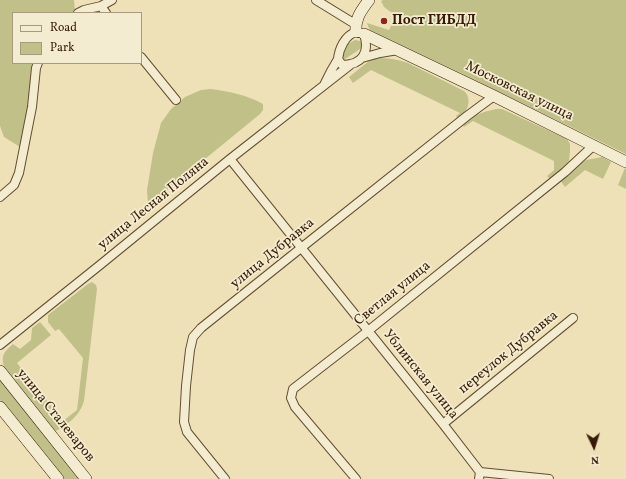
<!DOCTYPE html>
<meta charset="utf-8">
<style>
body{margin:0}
#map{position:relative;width:626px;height:479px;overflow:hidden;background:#eee1b7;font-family:Vollkorn,serif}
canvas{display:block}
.legend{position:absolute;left:12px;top:12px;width:130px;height:52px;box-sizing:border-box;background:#f4ecd0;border:1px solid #a8997f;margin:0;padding:5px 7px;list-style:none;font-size:12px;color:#361c06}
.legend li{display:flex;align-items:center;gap:8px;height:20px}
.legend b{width:20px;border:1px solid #a8997f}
.north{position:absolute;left:574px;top:427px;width:40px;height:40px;-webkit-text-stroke:3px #f4ecd0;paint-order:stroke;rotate:176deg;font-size:11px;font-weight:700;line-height:16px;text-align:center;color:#361c06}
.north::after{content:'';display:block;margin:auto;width:14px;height:18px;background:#361c06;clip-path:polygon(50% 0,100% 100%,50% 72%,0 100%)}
</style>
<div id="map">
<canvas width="626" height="479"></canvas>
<ul class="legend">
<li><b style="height:5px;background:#f4ecd0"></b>Road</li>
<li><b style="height:11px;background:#c1c089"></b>Park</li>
</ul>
<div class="north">N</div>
</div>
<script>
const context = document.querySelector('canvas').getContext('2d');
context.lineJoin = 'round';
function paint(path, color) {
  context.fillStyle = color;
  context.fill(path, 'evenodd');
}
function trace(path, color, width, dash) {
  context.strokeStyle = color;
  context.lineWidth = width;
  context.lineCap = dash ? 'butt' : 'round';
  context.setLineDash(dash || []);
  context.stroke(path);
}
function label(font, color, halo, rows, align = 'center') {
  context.font = font + ' Vollkorn,serif';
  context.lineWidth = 3.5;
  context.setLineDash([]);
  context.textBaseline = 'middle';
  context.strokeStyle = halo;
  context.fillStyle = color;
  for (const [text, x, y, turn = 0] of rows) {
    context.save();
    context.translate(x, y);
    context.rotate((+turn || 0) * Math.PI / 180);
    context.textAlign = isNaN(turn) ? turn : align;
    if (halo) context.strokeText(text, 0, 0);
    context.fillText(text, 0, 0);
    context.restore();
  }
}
paint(new Path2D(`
 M0,0H74L75,11L73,13H13V63H34L32,88L20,147L4,137L0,126Z
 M383,0H626V154L467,76L370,30L368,26L367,23L389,30L396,16L384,7L381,1Z
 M355,40L360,41L363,44V47L345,59L342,58L348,44Z
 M376,58C387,58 397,59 408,63L464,91C470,96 470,105 465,112C464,114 460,117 458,119L456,116L460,113L371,70L353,83L349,77L369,61Z
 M210,89C228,91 247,95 263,104V110L260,114L150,204H148L147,190L153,153L161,123L171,109L185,97L201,90Z
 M496,109H502L567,139L570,144V151L569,161L565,166L550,179L547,176L554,170V161L473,121L464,127L462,123C474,115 482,112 496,109Z
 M602,157L611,162L603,179L585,170L565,187L560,180L579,164L586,160Z
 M625,168L626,169V189L618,185Z
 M92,282L96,285L97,289L84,401C83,404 82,407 80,410C77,417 63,428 56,431L53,430L5,369C0,356 4,352 13,344L20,349L31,340L32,328L40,322L51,335L17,363L63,421L77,410L83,358L59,329L55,331L48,322V315L88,284Z
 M0,379L81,479H64L0,400Z`), '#c1c089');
const street = new Path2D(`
 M316,0L355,24
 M101,6L106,13
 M78,13L84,10L101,6L112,0
 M356,32L364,34C370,53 362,65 342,65L338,59C339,49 345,35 356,32Z
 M141,57L176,100
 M362,58L380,53L398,50
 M325,83L331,71L338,59
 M230,159L443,424L480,472L479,479
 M0,197L14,185L19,173L32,107L36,68L38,63
 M0,345L100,265L230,159L350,65
 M443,424L573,318
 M480,472L549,479
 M225,479L187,432L184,422L186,386L190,350L193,337L201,328L301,248L467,116L494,96
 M356,479L295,407L291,398L293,389L368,331L565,172L594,145`);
const secondary = new Path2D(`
 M356,32C355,18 361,11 369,0
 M364,34L494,96L626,162
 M0,371L86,479
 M0,407L58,479`);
trace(street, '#644d32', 10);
trace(secondary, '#361c06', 12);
trace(street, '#f4ecd0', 8);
trace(secondary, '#f4ecd0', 11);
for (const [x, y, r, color] of [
 [384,21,4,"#8f2418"]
]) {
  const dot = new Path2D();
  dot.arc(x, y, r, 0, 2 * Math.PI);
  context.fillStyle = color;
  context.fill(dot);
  trace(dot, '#f4ecd0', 1.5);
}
label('bold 14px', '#361c06', '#f4ecd0', [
 ["Пост ГИБДД",392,21]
], 'left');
label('14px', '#361c06', '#f4ecd0', [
 ["Московская улица",519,92,26],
 ["улица Лесная Поляна",154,204,-39],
 ["улица Дубравка",273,254,-39],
 ["Светлая улица",393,294,-39],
 ["переулок Дубравка",509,353,-39],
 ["Ублинская улица",420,375,51],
 ["улица Сталеваров",55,416,51]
]);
</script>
